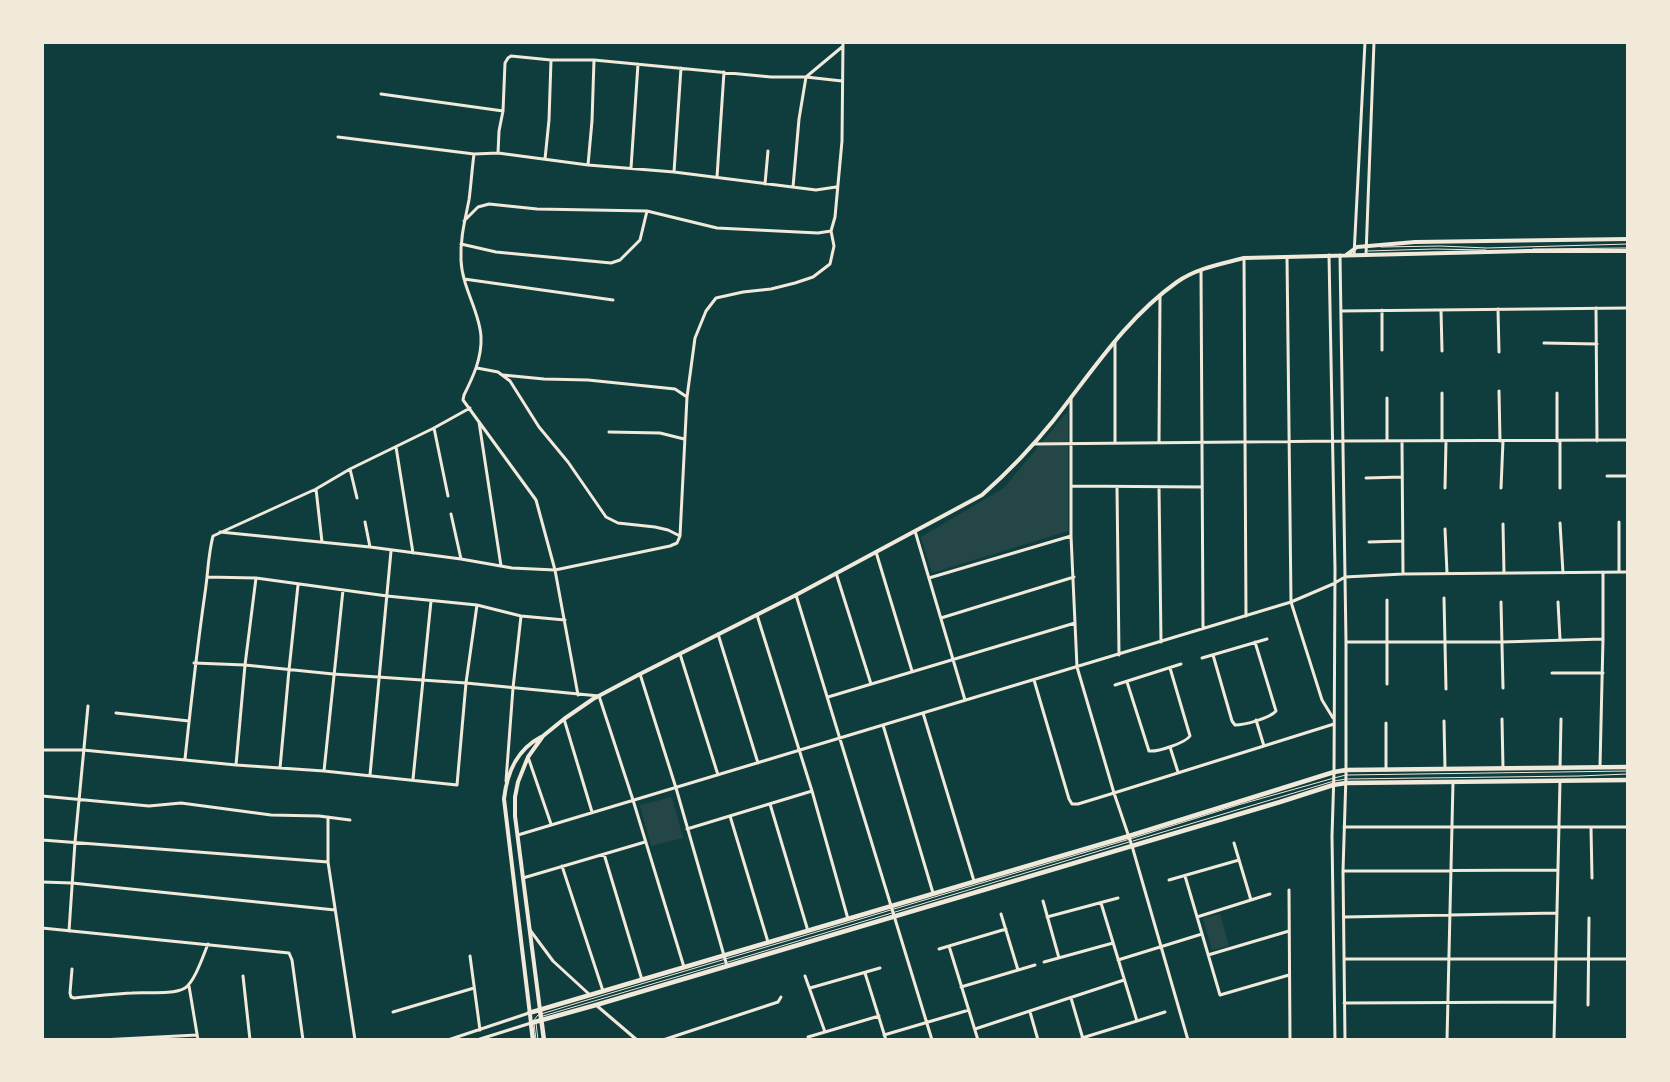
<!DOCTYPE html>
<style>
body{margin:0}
#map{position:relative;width:1670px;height:1082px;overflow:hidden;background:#0f3d3e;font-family:Merriweather,serif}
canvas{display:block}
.frame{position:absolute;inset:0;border:44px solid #f1e9da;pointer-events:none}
</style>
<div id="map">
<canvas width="1670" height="1082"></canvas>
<div class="frame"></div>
</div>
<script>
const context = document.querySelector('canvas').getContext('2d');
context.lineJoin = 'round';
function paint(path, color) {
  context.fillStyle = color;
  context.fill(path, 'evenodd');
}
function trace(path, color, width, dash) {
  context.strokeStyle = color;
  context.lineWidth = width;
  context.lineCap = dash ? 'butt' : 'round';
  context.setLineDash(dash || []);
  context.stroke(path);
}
paint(new Path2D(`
 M1068,411V531L932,573L921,537L1004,488Z
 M672,797L683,838L651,846L640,805Z
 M1220,914L1229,946L1212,950L1203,918Z`), '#244646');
trace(new Path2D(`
 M1381,247L1440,246L1487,248L1628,244
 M1533,249L1628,248
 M1368,251L1434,249L1486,250
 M1133,841L1334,781L1346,779L1579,776L1628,774
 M728,962L1129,842
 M543,1016L724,963
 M534,1020L538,1015L584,1001L1130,839L1238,805L1334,778L1346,775L1628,771
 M534,1023L536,1040
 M536,1023L538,1040`), '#f1e9da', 1);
trace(new Path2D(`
 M381,94L503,111
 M338,137L474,154L498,153L588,165L674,172L816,190L836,187
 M498,153L499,131L503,111L505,63L508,58L511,56L551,60H594L771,77H806L842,81
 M474,154C472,169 471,185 469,200C465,220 460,239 461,260C462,288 480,312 481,337C482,358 473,377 464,395L463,400L536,500L555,570L578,695
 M545,159L549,120L551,60
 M588,165L592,121L594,60
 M631,168L638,64
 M674,172L681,68
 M717,177L724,72
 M765,184L768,151
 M793,187L799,119L806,77L842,47
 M464,221L478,207L489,204L537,209L647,211L717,228L818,233L831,231
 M461,244L496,252L611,263L620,260L640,240L647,211
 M1329,255L1335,569L1334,772L1332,836L1335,1040
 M1340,255L1346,642V775L1343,871L1345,1040
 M1354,255L1365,42
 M1366,255L1374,42
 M1287,257L1291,602L1322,700L1333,718
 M1244,258L1246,616
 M1201,270L1203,628
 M464,279L613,300
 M1596,308L1597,441
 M1498,309L1499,352
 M1382,310V350
 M1441,310L1442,351
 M1341,311L1628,308
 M1544,343L1597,344
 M477,368L498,372L510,381L539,427L568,462L606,517L618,523L655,527L668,530L680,536
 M503,375L544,379L588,380L675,389L687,397
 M1499,391L1500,441
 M1557,393V441
 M1071,398V536L1077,667L1114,793L1132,846L1188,1040
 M479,422L501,566
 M434,428L448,496
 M609,432L660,433L684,439
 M1387,441V398
 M1442,441V393
 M1159,442L1160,295
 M1402,442L1403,574
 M1115,443V342
 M1033,444L1342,441L1628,440
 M396,447L413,553
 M350,469L357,498
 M1607,476H1628
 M1366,478L1402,477
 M1071,486L1202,487
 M1117,487L1119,655
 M1159,487L1161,642
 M1445,488L1446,441
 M1501,488L1503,441
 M1560,488V441
 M316,489L322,542
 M451,514L461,559
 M365,522L370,547
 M1619,522V572
 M1560,523L1563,573
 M1503,524L1504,573
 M1445,529L1447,573
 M915,531L965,700
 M220,532L370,547L461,559L512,568L555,570L670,546L677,543L680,536L687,397L695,338L706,311L716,298L743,292L771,289L795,283L813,277L830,264L834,246L831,231L835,217L842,141L843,42
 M1369,542L1403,541
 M876,552L912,671
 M836,573L871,684
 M207,577L256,578L387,596L477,605L521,616L565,620
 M929,578L1071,536
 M796,595L932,1040
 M1444,598L1446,689
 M1387,600V684
 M1501,602L1503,688
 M1558,602L1560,639
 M757,615L812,791L848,919
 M941,618L1074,577
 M718,634L758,763
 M1346,642H1502L1603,639
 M680,654L718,775
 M1213,655L1232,721L1235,725C1245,725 1270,718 1276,711L1255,642
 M1202,658L1267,639
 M194,663L245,665L333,674L466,683L599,696L633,800L684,967
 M1552,673H1603
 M640,674L676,788L727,966
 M1034,680L1069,799L1072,804H1078L1114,793L1334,724
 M1127,682L1149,751C1158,752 1185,743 1190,736L1170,668
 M1115,685L1181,664
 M828,697L1075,623
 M116,713L189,721
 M923,713L974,881
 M564,719L592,812
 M1502,719L1503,768
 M1256,720L1264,746
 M1444,721L1445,769
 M1386,723V770
 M883,725L933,893
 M1170,747L1178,772
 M42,750H83L236,765L324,771L457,785L466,683L477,605
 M528,757L551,824
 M185,759C191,703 197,648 205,593C208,574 208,555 213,536L316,489L350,469L434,428L470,408
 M236,765L245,665L256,578
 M1600,766L1603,639V572
 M280,768L289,670L298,585
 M1560,768L1561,719
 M324,771L343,590
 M370,775L391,551
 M413,779L431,601
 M506,781L513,688L521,616
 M42,796L149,806L181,803L271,815L319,816L350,820
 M770,804L808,931
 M730,816L768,942
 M328,817V862L355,1040
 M1344,827H1628
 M1591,828L1592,878
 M687,829L812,791
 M518,835L1291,602L1333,584L1345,577L1403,574L1628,572
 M42,840L328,862
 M1234,843L1251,900
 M604,854L642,980
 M562,866L603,991
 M1343,871L1558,870
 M1185,876L1220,995L1289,975
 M523,878L645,842
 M1169,880L1239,860
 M42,882L72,883L335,910
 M1289,890L1290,1040
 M1043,901L1059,958
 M1001,914L1018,970
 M1047,917L1118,898
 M1197,917L1270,894
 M1344,917L1557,913
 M42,928L289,953L292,960L303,1040
 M530,930L553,961L590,995
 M69,931L75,842L88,706
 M949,946L978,1040
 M939,949L1006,929
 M1208,955L1289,931
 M470,956L480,1030
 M1345,959H1628
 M1118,960L1202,934
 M1044,962L1113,943
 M72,969L70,993L71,997L74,998C93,996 112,994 132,993C145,992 174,995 185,988C195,981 203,956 208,944
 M865,973L886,1040
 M243,976L250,1040
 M805,976L825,1032L879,1016
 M189,986L198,1040
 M961,987L1035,965
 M810,988L880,968
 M1071,998L1083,1039
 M1344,1003L1555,1002
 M596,1005L637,1040
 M1588,1005L1589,918
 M393,1012L474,988
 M1030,1012L1038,1040
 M1137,1021L1165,1012
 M975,1029L1124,980
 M884,1035L969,1010
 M808,1037L825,1032
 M1082,1038L1137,1021L1101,903
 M101,1040L197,1035
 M448,1040L529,1013
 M477,1040L531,1023
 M663,1040L778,1002L781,997
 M1447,1040L1453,782
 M1554,1040L1560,781`), '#f1e9da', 3);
trace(new Path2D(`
 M1346,255L1357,247L1415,242L1628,239
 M540,1010L515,816V797L518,782L528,757L543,736L564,719L593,699L640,674L796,595L982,495C1007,473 1032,447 1053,421C1091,373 1126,318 1177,282C1197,268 1221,264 1244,258L1528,251H1628
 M531,1023L504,799C507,773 516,750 541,737`), '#f1e9da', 4);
trace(new Path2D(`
 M540,1010L544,1040
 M529,1013L1129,836L1334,772L1346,770L1628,767
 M533,1040L531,1023L596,1005L1280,802L1333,785L1346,783L1628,780`), '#f1e9da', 4.5);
</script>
